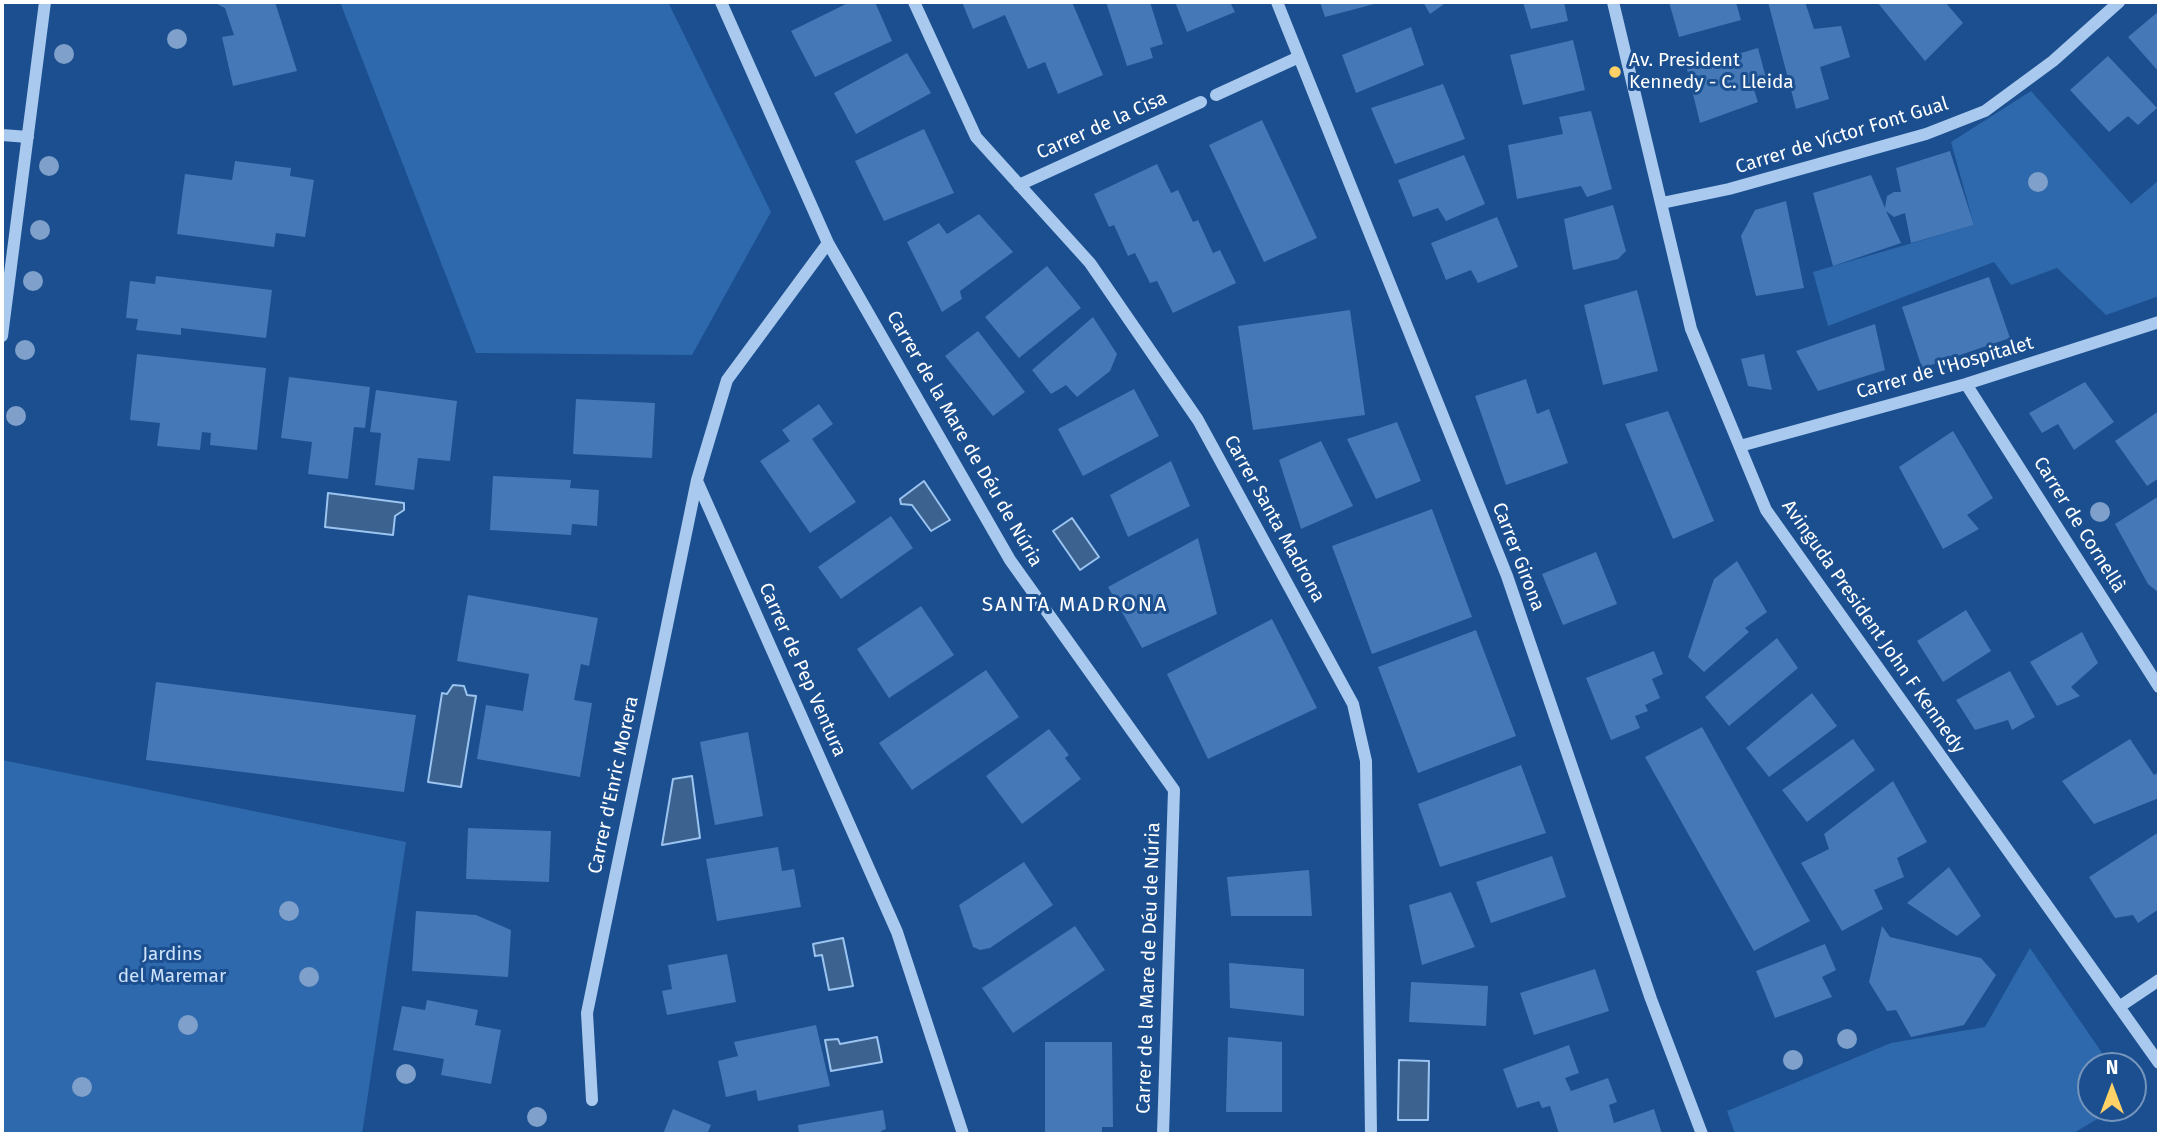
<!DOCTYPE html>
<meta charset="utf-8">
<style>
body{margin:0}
#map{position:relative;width:2161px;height:1136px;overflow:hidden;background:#1b4f8f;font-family:"Fira Sans",sans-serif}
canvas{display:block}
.frame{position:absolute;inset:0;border:4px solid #fff;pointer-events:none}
.north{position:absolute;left:2077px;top:1052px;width:70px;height:70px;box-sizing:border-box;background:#1b4f8f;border:2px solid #7695bc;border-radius:50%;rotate:0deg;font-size:19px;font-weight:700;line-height:28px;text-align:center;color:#fff}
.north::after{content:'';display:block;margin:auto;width:24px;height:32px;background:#ffd166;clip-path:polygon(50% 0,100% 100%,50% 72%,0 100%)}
</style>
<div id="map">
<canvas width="2161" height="1136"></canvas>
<div class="frame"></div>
<div class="north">N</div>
</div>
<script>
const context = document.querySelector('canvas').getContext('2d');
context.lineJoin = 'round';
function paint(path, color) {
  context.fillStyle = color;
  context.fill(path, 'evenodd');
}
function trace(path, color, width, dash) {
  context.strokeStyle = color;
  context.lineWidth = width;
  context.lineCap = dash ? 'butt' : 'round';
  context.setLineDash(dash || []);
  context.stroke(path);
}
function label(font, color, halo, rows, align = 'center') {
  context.font = font + ' "Fira Sans",sans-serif';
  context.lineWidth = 6;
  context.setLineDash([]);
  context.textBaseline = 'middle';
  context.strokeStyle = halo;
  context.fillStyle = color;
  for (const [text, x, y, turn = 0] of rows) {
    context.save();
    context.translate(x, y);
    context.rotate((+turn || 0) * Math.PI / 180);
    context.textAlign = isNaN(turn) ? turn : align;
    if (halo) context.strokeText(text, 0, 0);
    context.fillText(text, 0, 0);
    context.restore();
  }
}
paint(new Path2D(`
 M340,2H668L771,212L692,355L476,353Z
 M2031,91L2131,204L2159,180V296L2106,315L2057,268L2011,285L1994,262L1828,326L1813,272L1974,225L1951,142Z
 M2,760L406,842L362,1134H2Z
 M2030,948L2111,1066H2091V1108H2116L2072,1134H1735L1727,1111L1891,1043L1985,1027Z`), '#2e69ad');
const water = new Path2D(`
 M924,481L950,520L931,531L912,505L901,504L900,499Z
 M328,493L404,503V510L395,516L393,535L325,527Z
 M1072,518L1099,557L1080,570L1053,531Z
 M453,685L464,686L467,695L476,696L461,787L428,782L442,693L447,694Z
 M692,776L700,838L662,845L673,779Z
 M843,938L853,986L829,990L822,955L815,956L813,944Z
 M877,1037L882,1062L831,1071L825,1040L838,1039L840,1044Z
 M1399,1060L1429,1061L1428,1120H1398Z`);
paint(water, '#3c6290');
trace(water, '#9cc4f0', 2);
paint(new Path2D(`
 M213,2H275L297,71L233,86L222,37L234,35L225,8Z
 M850,2H875L892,41L815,77L791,31Z
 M962,2H1072L1103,75L1058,94L1045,62L1028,69L1005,15L973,29Z
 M1106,2H1150L1163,44L1150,48L1153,58L1127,66Z
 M1175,2H1230L1235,12L1187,32Z
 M1320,2H1377L1378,3L1325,17Z
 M1423,2H1447L1430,14Z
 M1523,2H1564L1568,21L1531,29Z
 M1669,2H1736L1741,20L1679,37Z
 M1768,2H1805L1814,29L1841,26L1850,57L1820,67L1829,99L1796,109Z
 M1877,2H1945L1963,23L1925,61Z
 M2159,11V72L2128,37Z
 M1411,27L1424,65L1356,93L1342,55Z
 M1573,40L1585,90L1523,105L1510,55Z
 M1758,48L1766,78L1751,81L1758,102L1700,123L1687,69Z
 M907,53L931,93L856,134L834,93Z
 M2108,56L2157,108L2138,125L2128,116L2109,132L2070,90Z
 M1443,84L1465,139L1395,164L1371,108Z
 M1591,111L1612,189L1587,197L1581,186L1517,199L1508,145L1563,134L1559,117Z
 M1262,120L1317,238L1264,262L1209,145Z
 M924,129L954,193L884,221L855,161Z
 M1950,151L1974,225L1911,243L1905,213L1894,217L1886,211L1901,243L1833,266L1813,193L1871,175L1885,208L1887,196L1894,192H1901L1896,168Z
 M1464,155L1485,204L1446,221L1438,208L1413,217L1398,180Z
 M235,161L291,168L290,176L314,180L305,237L276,233L274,247L177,234L185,174L232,180Z
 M1157,164L1171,193L1178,190L1193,222L1198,220L1213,253L1220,250L1236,283L1173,313L1157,281L1150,283L1135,253L1128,256L1114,225L1109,227L1094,194Z
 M1786,201L1804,288L1756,296L1741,236L1755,210Z
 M1613,205L1626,251L1618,259L1573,270L1564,219Z
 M979,214L1013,252L960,291L962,299L942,312L907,242L939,223L947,234Z
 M1497,217L1518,267L1478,283L1471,270L1446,280L1431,243Z
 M1047,266L1081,308L1019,358L985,317Z
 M156,276L272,290L266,338L181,328V335L136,330L138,319L126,318L130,281L155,284Z
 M1989,277L2010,338L1922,368L1902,307Z
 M1637,290L1658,371L1603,385L1584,305Z
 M1350,310L1365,415L1253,430L1238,326Z
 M1093,317L1117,354L1110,371L1077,397L1066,385L1051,394L1032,370Z
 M1875,324L1885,370L1818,391L1796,351Z
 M978,331L1025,392L993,416L945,356Z
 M137,354L266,368L257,450L210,445L211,433L202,432L200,450L157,446L160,423L130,420Z
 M1764,354L1772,390L1748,386L1741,359Z
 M289,377L370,387L365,428L354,427L348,479L308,474L312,442L281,438Z
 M1526,379L1537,414L1549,409L1568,463L1506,485L1475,396Z
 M2085,382L2114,422L2074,450L2058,424L2042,433L2029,413Z
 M1134,389L1159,436L1083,476L1058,429Z
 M376,390L457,401L450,461L418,458L414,490L375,485L381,433L370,432Z
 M576,399L655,403L652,458L573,454Z
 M819,404L833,424L812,439L856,502L810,533L760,461L790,441L782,430Z
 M1668,411L1714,521L1673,539L1625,424Z
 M2159,411V478L2147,486L2115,441Z
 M1397,422L1421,481L1376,499L1347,439Z
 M1953,431L1993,498L1967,515L1979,529L1943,549L1899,467Z
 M1321,441L1353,506L1301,529L1279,460Z
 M1171,461L1190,506L1128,537L1110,495Z
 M493,476L571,480L570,488L599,490L597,526L572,524L571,535L490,530Z
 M2159,496V593L2148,584L2115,524Z
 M1432,509L1472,617L1372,654L1332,546Z
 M891,516L913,548L841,599L818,567Z
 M1198,538L1217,614L1142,648L1108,587Z
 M1596,552L1617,604L1563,625L1542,574Z
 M1737,561L1767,612L1745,628L1749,632L1704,672L1688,657L1714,579Z
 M468,595L598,618L589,666L581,664L574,700L592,703L580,777L477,759L486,705L523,711L529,674L457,661Z
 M921,606L954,655L889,698L857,649Z
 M1966,610L1991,651L1943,682L1917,641Z
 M1272,619L1317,708L1208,759L1167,674Z
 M1476,630L1516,736L1418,773L1378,667Z
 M2082,632L2098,663L2071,687L2080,696L2057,706L2030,662Z
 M1777,638L1798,668L1729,726L1705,697Z
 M1654,651L1663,674L1652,679L1660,698L1645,705L1648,711L1635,716L1640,728L1611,740L1586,678Z
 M986,670L1019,717L912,790L879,743Z
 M2010,671L2035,717L2012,730L2008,720L1975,730L1956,700Z
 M156,682L416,715L404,792L146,760Z
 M1812,693L1837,726L1769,777L1746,748Z
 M1702,727L1810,921L1754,951L1645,757Z
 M1049,729L1069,755L1065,758L1081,779L1022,824L986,776Z
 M748,732L763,816L715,825L700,742Z
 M1853,739L1875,770L1807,822L1782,790Z
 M2130,739L2154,775L2159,772V798L2094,824L2062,781Z
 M1521,765L1546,833L1440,867L1418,804Z
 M1893,781L1927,842L1897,858L1904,877L1874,890L1883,909L1842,931L1801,863L1829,849L1824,834Z
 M468,828L551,831L549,882L466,879Z
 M2159,832V909L2138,923L2133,915L2115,918L2089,877Z
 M778,847L782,871L794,869L801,907L717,921L706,859Z
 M1552,856L1566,897L1491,923L1476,882Z
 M1024,862L1053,905L990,948L980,950L973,947L959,905Z
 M1949,867L1981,916L1957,936L1907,903Z
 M1309,870L1312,916H1231L1227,877Z
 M1451,892L1475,947L1422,965L1409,905Z
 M416,911L476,915L511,930L508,977L412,971Z
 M1075,926L1105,970L1013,1033L982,988Z
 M1882,926L1890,937L1981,958L1996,975L1964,1025L1911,1037L1896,1010L1887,1011L1869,982Z
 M1825,944L1836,970L1822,977L1832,997L1775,1018L1756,971Z
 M727,954L736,1002L667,1015L662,991L672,989L668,965Z
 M1229,963L1304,969V1016L1230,1008Z
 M1595,969L1609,1011L1534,1035L1520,993Z
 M1411,982L1488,986L1486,1026L1409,1022Z
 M427,1000L478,1010L475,1025L501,1030L491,1084L441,1075L444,1059L393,1050L402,1006L425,1010Z
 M816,1025L830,1086L758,1101L756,1090L726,1097L718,1061L738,1056L734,1042Z
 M1228,1037L1282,1042V1112H1226Z
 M1045,1042H1112L1113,1127H1102V1134H1045Z
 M1569,1045L1579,1073L1565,1078L1571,1091L1608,1078L1617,1102L1609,1105L1614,1123L1654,1109L1662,1134H1559L1550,1106L1542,1108L1539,1101L1517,1108L1503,1069Z
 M673,1109L711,1125L707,1134H663Z
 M883,1110L886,1129L881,1131L882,1134H799L798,1125Z`), '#4478b7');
trace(new Path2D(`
 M721,2L828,243L1010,560L1174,790L1163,1134
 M914,2L976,137L1090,263L1198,420L1353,704L1366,761L1371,1134
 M1277,2L1507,576L1651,999L1702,1134
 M1613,2L1691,329L1766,510L2159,1063
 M1216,95L1299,57
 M2,135L28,137
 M1019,185L1201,102
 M1662,203L1729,189L1926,134L1985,111L2053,61L2119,2
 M2,336L45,2
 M1966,384L2159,687
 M1740,446L1966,384L2159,322
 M697,481L897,932L963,1134
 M2119,1007L2159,980
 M592,1100L587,1013L697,480L727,380L828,243`), '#a9c9ee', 12);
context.fillStyle = '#7ea0ca';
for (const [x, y] of [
 [177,39],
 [64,54],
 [49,166],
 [2038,182],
 [40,230],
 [33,281],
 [25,350],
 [16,416],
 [2100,512],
 [289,911],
 [309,977],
 [188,1025],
 [1847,1039],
 [1793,1060],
 [406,1074],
 [82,1087],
 [537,1117]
]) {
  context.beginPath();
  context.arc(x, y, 10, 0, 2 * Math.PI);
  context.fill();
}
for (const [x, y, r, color] of [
 [1615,72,7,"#ffd166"]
]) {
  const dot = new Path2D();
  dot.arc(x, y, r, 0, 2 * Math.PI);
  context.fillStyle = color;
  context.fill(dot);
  trace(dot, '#1b4f8f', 2.5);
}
label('19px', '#fff', '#1b4f8f', [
 ["Av. President",1629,61],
 ["Kennedy - C. Lleida",1629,83]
], 'left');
label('19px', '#fff', '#1b4f8f', [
 ["Carrer de la Cisa",1102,126,-24],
 ["Carrer de Víctor Font Gual",1842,136,-17],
 ["Carrer de l'Hospitalet",1945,368,-16],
 ["Carrer de la Mare de Déu de Núria",964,439,60],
 ["Carrer Santa Madrona",1274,519,61],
 ["Carrer de Cornellà",2079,525,58],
 ["Carrer Girona",1518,557,69],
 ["Avinguda President John F Kennedy",1873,627,55],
 ["Carrer de Pep Ventura",802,670,66],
 ["Carrer d'Enric Morera",614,785,-78],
 ["Carrer de la Mare de Déu de Núria",1149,968,-88]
]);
label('19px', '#cfe3fa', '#1b4f8f', [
 ["Jardins",172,955],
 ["del Maremar",172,977]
]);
context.letterSpacing = '2px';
label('21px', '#fff', '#1b4f8f', [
 ["SANTA MADRONA",1075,605]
]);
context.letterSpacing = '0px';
</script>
